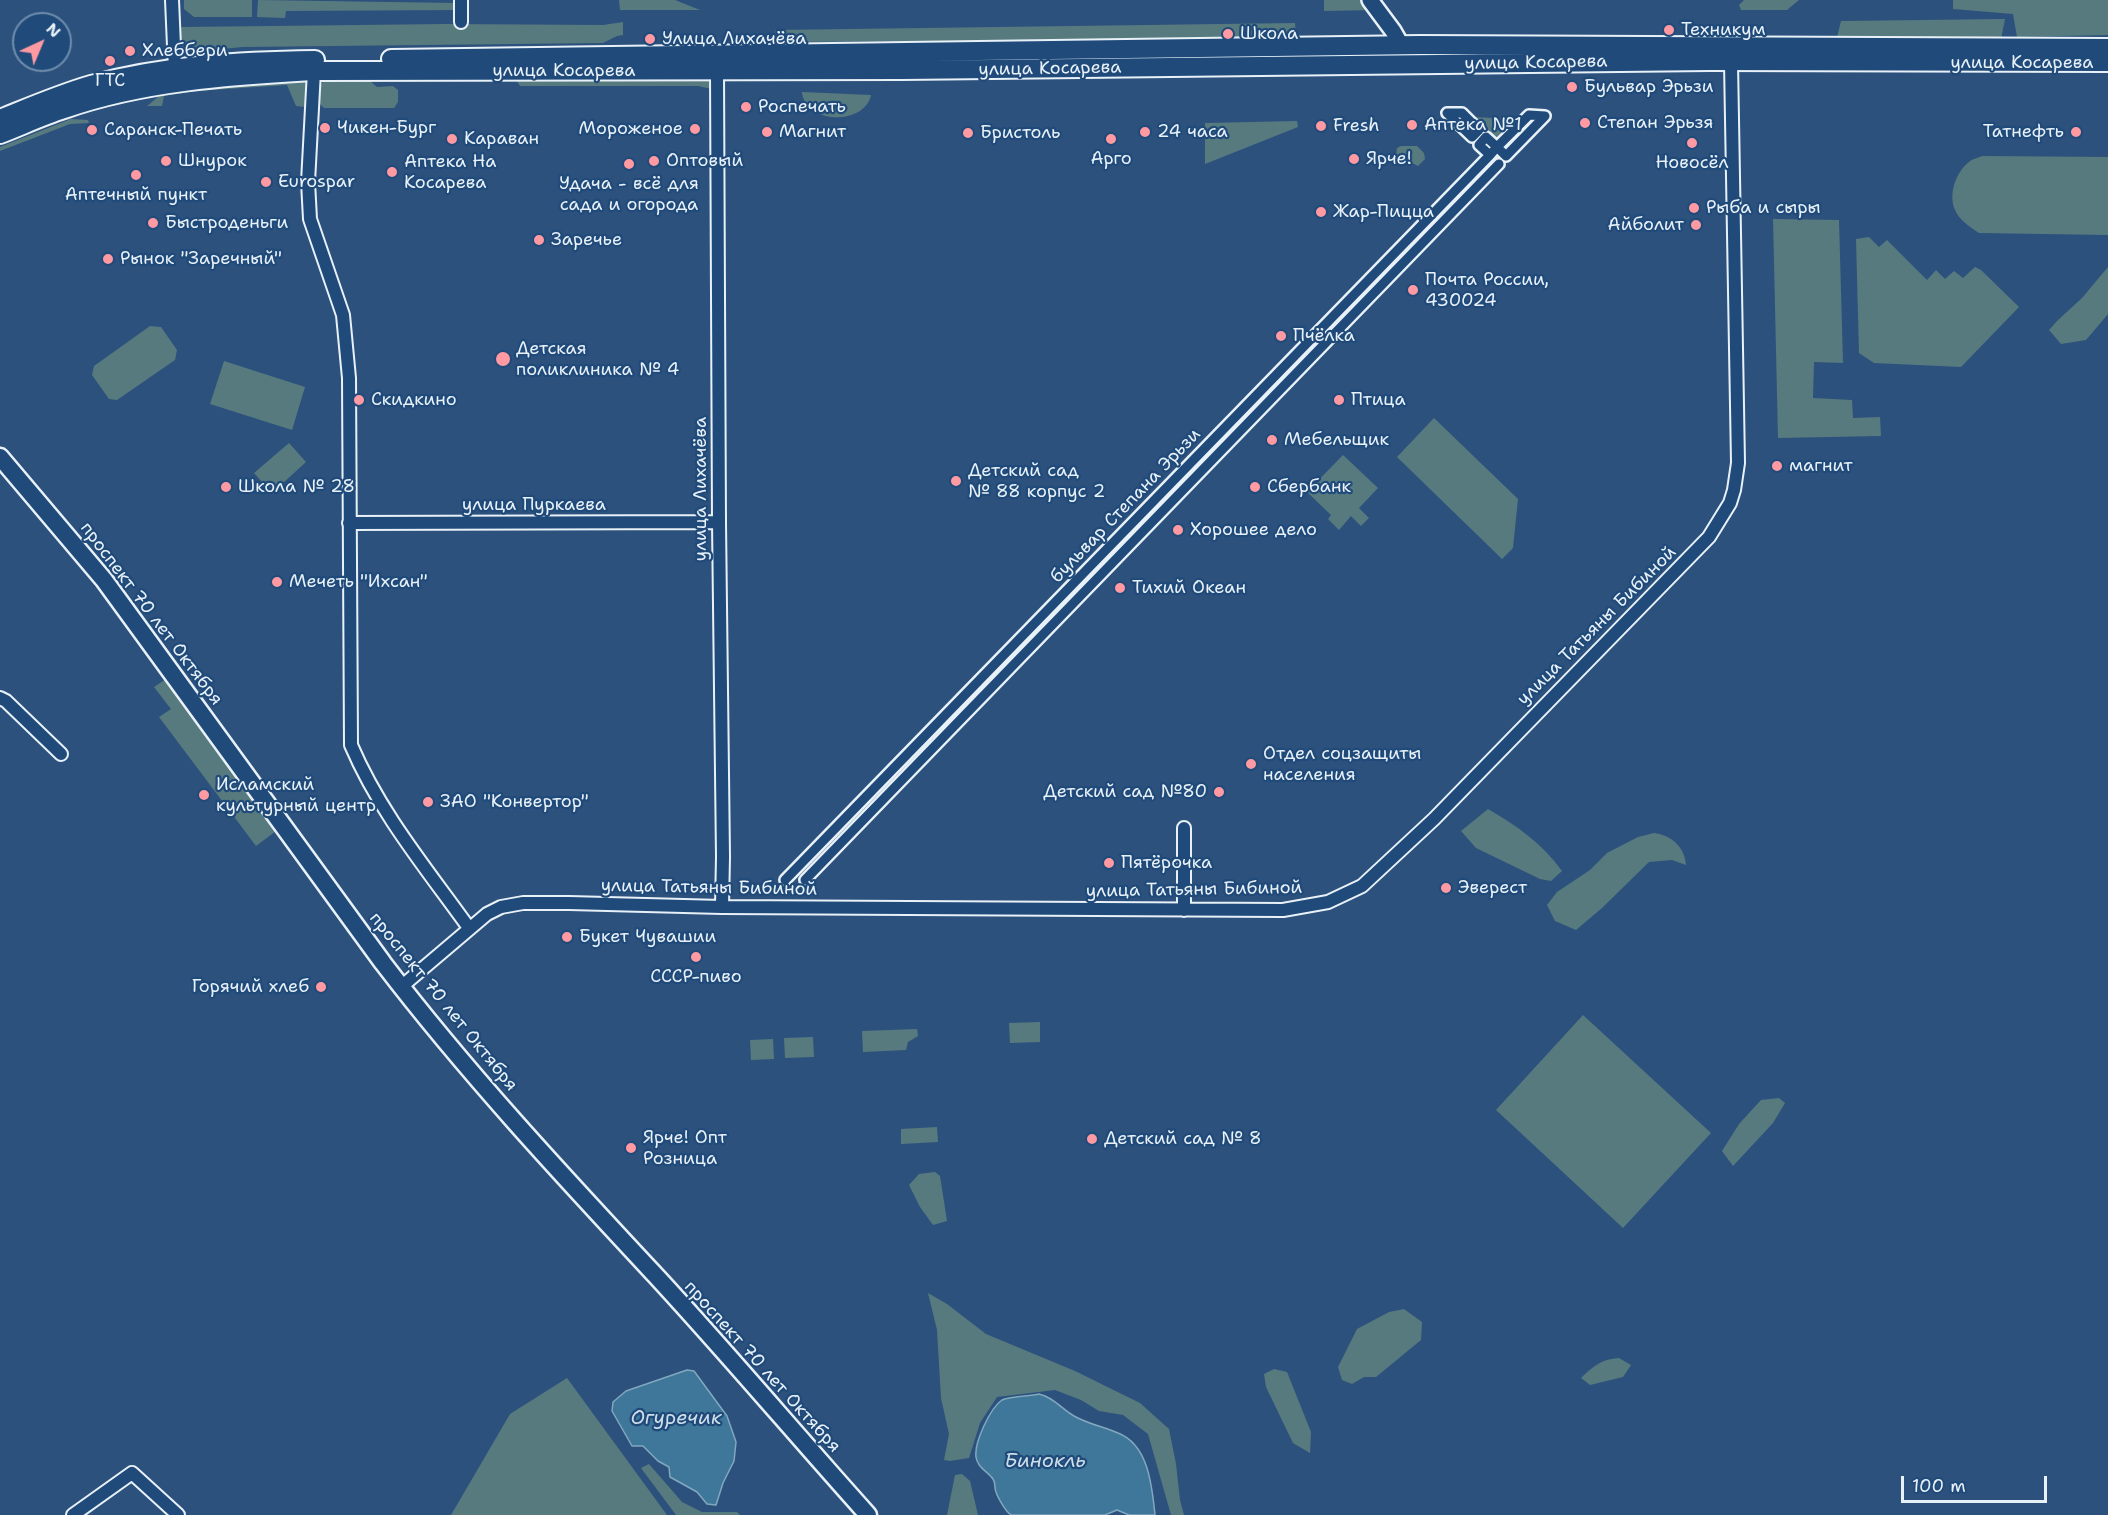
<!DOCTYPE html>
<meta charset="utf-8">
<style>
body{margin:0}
#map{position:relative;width:2108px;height:1515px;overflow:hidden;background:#2d517d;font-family:"Shantell Sans",sans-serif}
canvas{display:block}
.north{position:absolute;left:12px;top:12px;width:60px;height:60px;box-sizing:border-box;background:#1f4a7a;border:2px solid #6f8dac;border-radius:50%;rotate:44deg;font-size:16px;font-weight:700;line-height:24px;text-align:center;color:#e8f1f8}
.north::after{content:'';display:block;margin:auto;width:21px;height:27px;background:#ff9aa2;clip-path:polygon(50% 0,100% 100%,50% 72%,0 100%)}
.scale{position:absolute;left:1901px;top:1476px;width:146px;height:27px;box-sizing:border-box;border:3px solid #e8f1f8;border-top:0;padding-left:8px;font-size:18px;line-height:21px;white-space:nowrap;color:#e8f1f8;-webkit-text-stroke:4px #1f4a7a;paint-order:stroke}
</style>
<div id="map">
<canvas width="2108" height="1515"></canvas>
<div class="north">N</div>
<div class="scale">100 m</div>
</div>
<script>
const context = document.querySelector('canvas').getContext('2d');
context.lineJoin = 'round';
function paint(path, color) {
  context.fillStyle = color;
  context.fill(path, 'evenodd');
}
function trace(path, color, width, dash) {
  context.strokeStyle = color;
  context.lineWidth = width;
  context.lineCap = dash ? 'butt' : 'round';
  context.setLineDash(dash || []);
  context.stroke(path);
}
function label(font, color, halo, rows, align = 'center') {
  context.font = font + ' "Shantell Sans",sans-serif';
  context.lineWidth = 4.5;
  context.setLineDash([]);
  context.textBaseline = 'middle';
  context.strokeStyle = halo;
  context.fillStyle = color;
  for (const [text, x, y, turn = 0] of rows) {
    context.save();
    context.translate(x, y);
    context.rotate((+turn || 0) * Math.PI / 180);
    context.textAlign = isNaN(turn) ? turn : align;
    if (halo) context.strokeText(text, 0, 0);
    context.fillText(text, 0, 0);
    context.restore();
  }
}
paint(new Path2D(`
 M184,0H252V17H194L184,9Z
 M258,0L456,3L457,10L286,11L285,18L257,17Z
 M619,0H675L700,10H620Z
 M1324,0H1366L1373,10L1324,11Z
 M1744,0H1799L1787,10H1741L1739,5Z
 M1953,0H2108V35L2017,37L2013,14L1953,9Z
 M2005,19L2001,39L1837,37L1841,21Z
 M623,22V35L617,36L603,43L242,47L184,53L178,47L177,32L182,27L446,24L603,25Z
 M1295,23L1296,39L774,42L775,30Z
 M515,78H704L709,81L712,89L698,86H520Z
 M305,81L308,83L307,102L305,107L296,106L287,85L196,91L164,96L162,106H147L164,92L255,82Z
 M324,81H370L377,87L393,86L398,90V102L394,108H324L319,103V86Z
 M802,93V92L871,95C865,125 807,125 802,93Z
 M1470,117L1519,119L1497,143Z
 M71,119L88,120L89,123L70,124L0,151V147Z
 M1297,121L1298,127L1205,164V123Z
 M1401,146H1417L1424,153L1425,159L1418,166L1396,155L1397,148Z
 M1982,156L2108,157V235L1979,233C1970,227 1959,220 1955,210C1948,194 1956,172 1969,162C1972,159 1978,158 1982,156Z
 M1773,219L1839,220L1843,363L1814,362L1813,398L1852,400L1853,418L1880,417L1881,436L1778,438Z
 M1869,237L1879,247L1887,240L1927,280L1936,270L1945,279L1954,271L1963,278L1975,267L1981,270L2019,307L1961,367L1874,363L1859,353L1856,239Z
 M2108,267V314L2086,340L2061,344L2049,330L2057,321L2082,298Z
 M150,326L161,327L177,350L175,360L117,400L109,399L92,375L94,366Z
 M224,361L305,387L292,430L210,404Z
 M1434,418L1518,499L1513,548L1502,559L1397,457Z
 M289,443L306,462L272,493L254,473Z
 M1343,455L1378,488L1359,508L1369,518L1361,526L1351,516L1339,530L1328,519L1331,515L1307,492Z
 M169,677L276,831L256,846L159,717L171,709L154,687Z
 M1488,809C1516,825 1543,844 1562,871L1551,881L1540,879L1476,848L1461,831Z
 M1654,833C1671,835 1685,847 1686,865L1672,860L1649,862L1602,908L1576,930L1555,921L1547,905L1557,892L1590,870L1607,853L1638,837Z
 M1583,1015L1711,1133L1623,1228L1496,1110Z
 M1040,1022V1042L1010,1043L1009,1023Z
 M917,1029L918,1036L908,1042L906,1050L863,1052L862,1031Z
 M813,1037L814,1057L785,1058L784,1038Z
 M773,1039L774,1059L751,1060L750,1040Z
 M1779,1098L1785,1103L1773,1123L1733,1166L1722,1151L1739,1124L1761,1100Z
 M937,1127L938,1142L901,1144V1129Z
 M935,1172L940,1176L947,1221L933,1225L920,1207L909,1185L919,1174Z
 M928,1293L947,1304L986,1334L1075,1371L1140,1403L1169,1429L1176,1464L1180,1500L1184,1515H1171L1148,1434L1123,1415L1099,1411L1081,1400L1055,1390L997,1397L980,1423L969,1458L950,1461L944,1460L949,1434L941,1398L937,1330Z
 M1404,1309L1422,1322L1421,1340L1376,1377H1364L1352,1384L1342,1380L1338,1367L1357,1329L1389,1312Z
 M1619,1358L1631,1365L1623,1377L1590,1385L1581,1378C1593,1366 1602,1359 1619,1358Z
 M1274,1369L1287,1372L1311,1432L1310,1453L1293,1443L1266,1387L1264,1374Z
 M567,1378L667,1515H451L510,1414Z
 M649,1464L682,1502L702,1512H737L740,1515H676L641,1468Z
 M962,1474L970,1481L978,1515H947L955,1475Z`), '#577a7f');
const water = new Path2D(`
 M687,1370L694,1371L727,1416L736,1442L734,1461L723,1483L716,1505L707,1504L697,1492L670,1477L669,1467L658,1461L643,1446H632L612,1411L613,1402L626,1391Z
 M1039,1394C1053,1397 1062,1409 1074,1416C1088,1424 1104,1427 1118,1433C1149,1445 1152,1487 1155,1515H1129L1117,1510L1105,1515H1011C1006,1512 998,1498 996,1492C994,1488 996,1483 993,1479C988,1472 977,1467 976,1457C974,1443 990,1408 1002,1400C1008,1397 1030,1396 1039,1394Z`);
paint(water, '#3e7799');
trace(water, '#82a8bf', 1.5);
const pedestrian = new Path2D(`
 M1447,113H1462L1479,130L1472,137Z
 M1529,115L1545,116L1506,156L1497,147Z
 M1486,137L1497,147L1490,155L1479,145Z
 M785,880L1490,155
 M805,880L1499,164`);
const minor = new Path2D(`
 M172,0L175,69
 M461,22V0
 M314,71L308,182L310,219L343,315L349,378L351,745C380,813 426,868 469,928
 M717,71L719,522L723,857L722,907
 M349,523L719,522
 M0,698L6,701L61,754
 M1184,910V828
 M401,987L487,914L501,907L523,903H569L722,907L1283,910L1328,902L1362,886L1434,819L1709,537L1730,503L1734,490L1738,463L1731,62
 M73,1515L132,1473L178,1515`);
const tertiary = new Path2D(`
 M1370,0L1393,31L1401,45`);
const secondary = new Path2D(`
 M0,457L104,580L383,963C467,1073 563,1176 657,1277C729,1355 797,1436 868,1515`);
const primary = new Path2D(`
 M391,59L1420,45L2108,48
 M0,119C30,107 60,94 91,85C164,65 240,61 315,60
 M0,134C21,126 42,116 64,109C144,81 230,76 314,71L902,70L1709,61L2108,62`);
trace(pedestrian, '#e8f1f8', 14);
trace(minor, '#e8f1f8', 16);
trace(tertiary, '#e8f1f8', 20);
trace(secondary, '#e8f1f8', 21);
trace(primary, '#e8f1f8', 22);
trace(pedestrian, '#1f4a7a', 9);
trace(minor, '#1f4a7a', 12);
trace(tertiary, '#1f4a7a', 15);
trace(secondary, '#1f4a7a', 16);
trace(primary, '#1f4a7a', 18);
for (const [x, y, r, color] of [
 [1669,30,6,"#ff9aa2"],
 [1228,34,6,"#ff9aa2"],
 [650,39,6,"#ff9aa2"],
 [130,51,6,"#ff9aa2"],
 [110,61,6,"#ff9aa2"],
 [1572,87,6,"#ff9aa2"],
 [746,107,6,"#ff9aa2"],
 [1585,123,6,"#ff9aa2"],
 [1412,125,6,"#ff9aa2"],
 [1321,126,6,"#ff9aa2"],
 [325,128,6,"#ff9aa2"],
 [695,129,6,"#ff9aa2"],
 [92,130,6,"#ff9aa2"],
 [767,132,6,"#ff9aa2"],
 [1145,132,6,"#ff9aa2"],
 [2076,132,6,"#ff9aa2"],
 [968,133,6,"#ff9aa2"],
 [452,139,6,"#ff9aa2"],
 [1111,139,6,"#ff9aa2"],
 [1692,143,6,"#ff9aa2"],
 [1354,159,6,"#ff9aa2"],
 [166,161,6,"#ff9aa2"],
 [654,161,6,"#ff9aa2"],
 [629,164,6,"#ff9aa2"],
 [392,172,6,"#ff9aa2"],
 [136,175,6,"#ff9aa2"],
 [266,182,6,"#ff9aa2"],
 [1694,208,6,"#ff9aa2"],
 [1321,212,6,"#ff9aa2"],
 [153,223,6,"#ff9aa2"],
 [1696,225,6,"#ff9aa2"],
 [539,240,6,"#ff9aa2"],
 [108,259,6,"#ff9aa2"],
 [1413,290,6,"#ff9aa2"],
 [1281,336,6,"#ff9aa2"],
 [503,359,8,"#ff9aa2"],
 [359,400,6,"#ff9aa2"],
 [1339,400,6,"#ff9aa2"],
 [1272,440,6,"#ff9aa2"],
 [1777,466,6,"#ff9aa2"],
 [956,481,6,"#ff9aa2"],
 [226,487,6,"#ff9aa2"],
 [1255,487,6,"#ff9aa2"],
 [1178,530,6,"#ff9aa2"],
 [277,582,6,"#ff9aa2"],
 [1120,588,6,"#ff9aa2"],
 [1251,764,6,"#ff9aa2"],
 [1219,792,6,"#ff9aa2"],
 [204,795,6,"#ff9aa2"],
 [428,802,6,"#ff9aa2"],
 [1109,863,6,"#ff9aa2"],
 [1446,888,6,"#ff9aa2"],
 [567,937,6,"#ff9aa2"],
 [696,957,6,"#ff9aa2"],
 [321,987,6,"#ff9aa2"],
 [1092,1139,6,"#ff9aa2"],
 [631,1148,6,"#ff9aa2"]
]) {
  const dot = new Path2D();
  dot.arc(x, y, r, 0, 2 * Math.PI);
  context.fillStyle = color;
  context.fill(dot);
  trace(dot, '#1f4a7a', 2);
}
label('18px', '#e8f1f8', '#1f4a7a', [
 ["Техникум",1681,30],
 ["Школа",1240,34],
 ["Улица Лихачёва",662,39],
 ["Хлеббери",142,51],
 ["ГТС",110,81,"center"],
 ["Бульвар Эрьзи",1584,87],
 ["Роспечать",758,107],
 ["Степан Эрьзя",1597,123],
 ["Аптека №1",1424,125],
 ["Fresh",1333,126],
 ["Чикен-Бург",337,128],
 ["Мороженое",683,129,"right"],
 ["Саранск-Печать",104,130],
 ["Магнит",779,132],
 ["24 часа",1157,132],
 ["Татнефть",2064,132,"right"],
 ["Бристоль",980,133],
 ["Караван",464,139],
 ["Арго",1111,159,"center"],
 ["Ярче!",1366,159],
 ["Шнурок",178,161],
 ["Оптовый",666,161],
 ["Аптека На",404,162],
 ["Косарева",404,183],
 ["Новосёл",1692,163,"center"],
 ["Eurospar",278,182],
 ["Удача - всё для",629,184,"center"],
 ["сада и огорода",629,205,"center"],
 ["Аптечный пункт",136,195,"center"],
 ["Рыба и сыры",1706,208],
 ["Жар-Пицца",1333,212],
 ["Быстроденьги",165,223],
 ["Айболит",1684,225,"right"],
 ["Заречье",551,240],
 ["Рынок \"Заречный\"",120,259],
 ["Почта России,",1425,280],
 ["430024",1425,301],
 ["Пчёлка",1293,336],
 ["Детская",516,349],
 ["поликлиника № 4",516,370],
 ["Скидкино",371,400],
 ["Птица",1351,400],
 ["Мебельщик",1284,440],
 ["магнит",1789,466],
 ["Детский сад",968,471],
 ["№ 88 корпус 2",968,492],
 ["Школа № 28",238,487],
 ["Сбербанк",1267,487],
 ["Хорошее дело",1190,530],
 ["Мечеть \"Ихсан\"",289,582],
 ["Тихий Океан",1132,588],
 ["Отдел соцзащиты",1263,754],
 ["населения",1263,775],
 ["Исламский",216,785],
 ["культурный центр",216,806],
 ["Детский сад №80",1207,792,"right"],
 ["ЗАО \"Конвертор\"",440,802],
 ["Пятёрочка",1121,863],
 ["Эверест",1458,888],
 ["Букет Чувашии",579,937],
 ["СССР-пиво",696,977,"center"],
 ["Горячий хлеб",309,987,"right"],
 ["Ярче! Опт",643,1138],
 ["Розница",643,1159],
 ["Детский сад № 8",1104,1139]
], 'left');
label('18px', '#e8f1f8', '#1f4a7a', [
 ["улица Косарева",1536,63,-1],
 ["улица Косарева",2022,63],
 ["улица Косарева",1050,69,-1],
 ["улица Косарева",564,71],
 ["улица Лихачёва",701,489,-90],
 ["улица Пуркаева",534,505],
 ["бульвар Степана Эрьзи",1126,506,-46],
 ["проспект 70 лет Октября",151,614,53],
 ["улица Татьяны Бибиной",1597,626,-45],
 ["улица Татьяны Бибиной",709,888,1],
 ["улица Татьяны Бибиной",1194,890,-1],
 ["проспект 70 лет Октября",443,1002,51],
 ["проспект 70 лет Октября",762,1367,48]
]);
label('italic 20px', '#cedfea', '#1f4a7a', [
 ["Огуречик",676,1419],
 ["Бинокль",1045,1462]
]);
</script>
